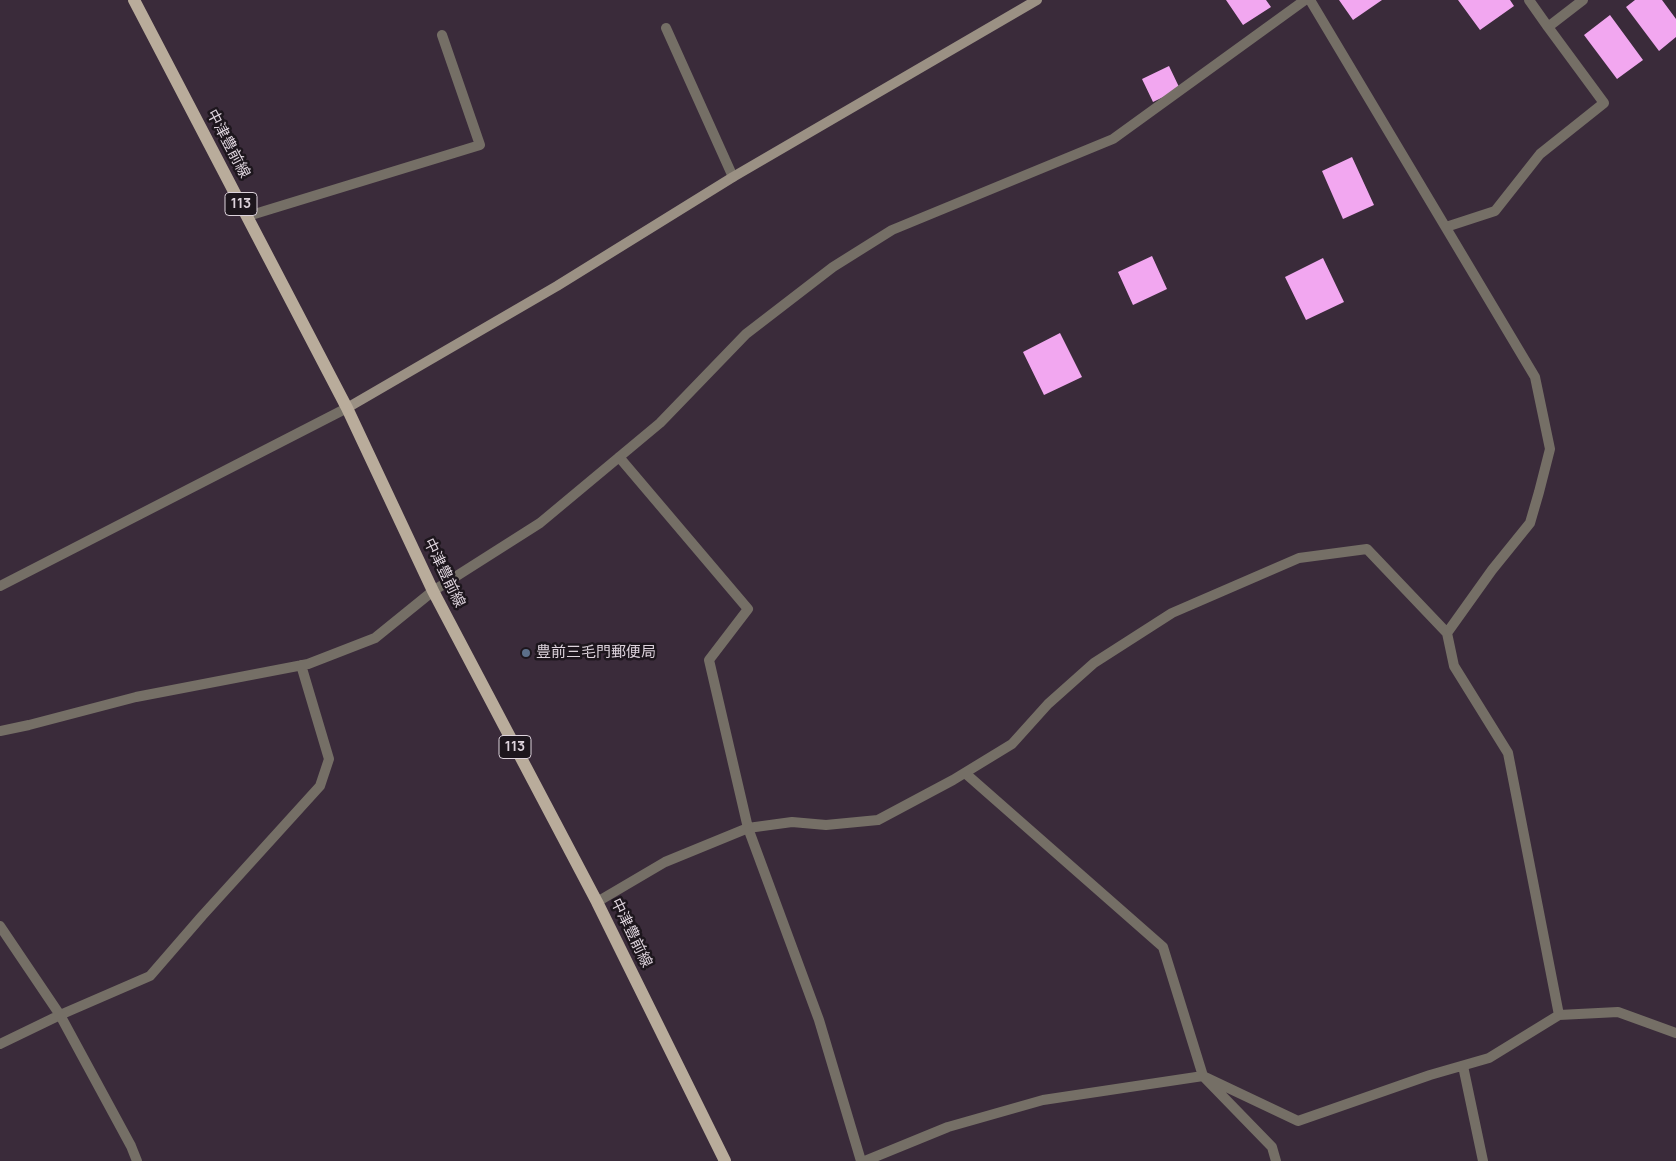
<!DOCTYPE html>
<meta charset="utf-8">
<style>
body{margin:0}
canvas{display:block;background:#3a2b3a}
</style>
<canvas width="1676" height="1161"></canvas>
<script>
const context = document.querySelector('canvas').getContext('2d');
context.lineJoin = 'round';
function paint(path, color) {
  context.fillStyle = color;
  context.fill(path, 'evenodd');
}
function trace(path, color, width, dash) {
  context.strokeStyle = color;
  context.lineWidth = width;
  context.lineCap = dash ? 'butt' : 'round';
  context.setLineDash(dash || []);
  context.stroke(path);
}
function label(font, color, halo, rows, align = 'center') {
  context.font = font + ' Manrope,"Noto Sans JP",sans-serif';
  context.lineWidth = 5;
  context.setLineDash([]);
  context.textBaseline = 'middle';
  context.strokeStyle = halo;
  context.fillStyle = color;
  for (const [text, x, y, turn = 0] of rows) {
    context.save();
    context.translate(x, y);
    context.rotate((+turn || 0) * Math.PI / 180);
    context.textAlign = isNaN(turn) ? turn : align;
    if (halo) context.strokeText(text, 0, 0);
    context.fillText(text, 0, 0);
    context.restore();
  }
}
paint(new Path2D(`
 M1226,0H1266L1271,7L1243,25Z
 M1339,0H1382L1353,20Z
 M1458,0H1510L1514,6L1480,30Z
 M1635,0H1662L1676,19V37L1659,51L1626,7Z
 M1610,15L1643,60L1617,79L1584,35Z
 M1169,66L1180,89L1153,102L1142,79Z
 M1352,157L1374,205L1343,219L1322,171Z
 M1152,256L1167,289L1133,305L1118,272Z
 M1323,258L1344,302L1306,320L1285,277Z
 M1060,333L1082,377L1044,395L1023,352Z`), '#f2a7f0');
trace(new Path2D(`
 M1310,0L1535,377L1550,449L1539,492L1530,523L1492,570L1447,633
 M1529,0L1548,27
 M666,28L733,177
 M248,216L480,145L442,35
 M1446,227L1495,211L1540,154L1604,103L1548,27L1583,0
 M619,457L748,609L709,660L748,828L819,1020L861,1161
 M0,586L347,408
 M0,731L29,725L136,697L308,664L375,638L433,591L540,523L660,423L746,334L833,267L892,230L1113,139L1305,0
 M965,773L1163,947L1203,1076L1272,1147L1276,1161
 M597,902L665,862L748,828L792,822L826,825L878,820L953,780L1012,744L1048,704L1094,663L1172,613L1299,558L1367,549L1447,633L1454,666L1508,753L1559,1015
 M0,926L60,1015L131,1146L137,1161
 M0,1044L60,1015L150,976L202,916L320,786L329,759L301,665
 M1463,1066L1483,1161
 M865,1161L948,1127L1043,1100L1203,1076L1298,1121L1430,1075L1489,1058L1559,1015L1618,1012L1676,1033`), '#756f66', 10);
trace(new Path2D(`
 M347,408L557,286L733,177L1037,0`), '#9b9184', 10);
trace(new Path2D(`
 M134,0L347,408L433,591L597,902L725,1161`), '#b9ac9b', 12);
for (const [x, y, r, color] of [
 [526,653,5,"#5c6f8a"]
]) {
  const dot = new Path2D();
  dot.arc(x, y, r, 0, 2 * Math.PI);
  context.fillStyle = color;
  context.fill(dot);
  trace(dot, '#1d161d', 2);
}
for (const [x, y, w] of [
 [241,204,32],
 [515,747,32]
]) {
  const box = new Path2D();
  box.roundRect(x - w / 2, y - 11.5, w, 23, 4);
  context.fillStyle = '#1d161d';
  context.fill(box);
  trace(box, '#ddd3dc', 1);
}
label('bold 14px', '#ddd3dc', null, [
 ["113",241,204],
 ["113",515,747]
]);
label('15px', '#ddd3dc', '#1d161d', [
 ["中津豊前線",228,144,62],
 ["中津豊前線",444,573,64],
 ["中津豊前線",631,933,64]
]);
label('15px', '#ddd3dc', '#1d161d', [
 ["豊前三毛門郵便局",536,653]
], 'left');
</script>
